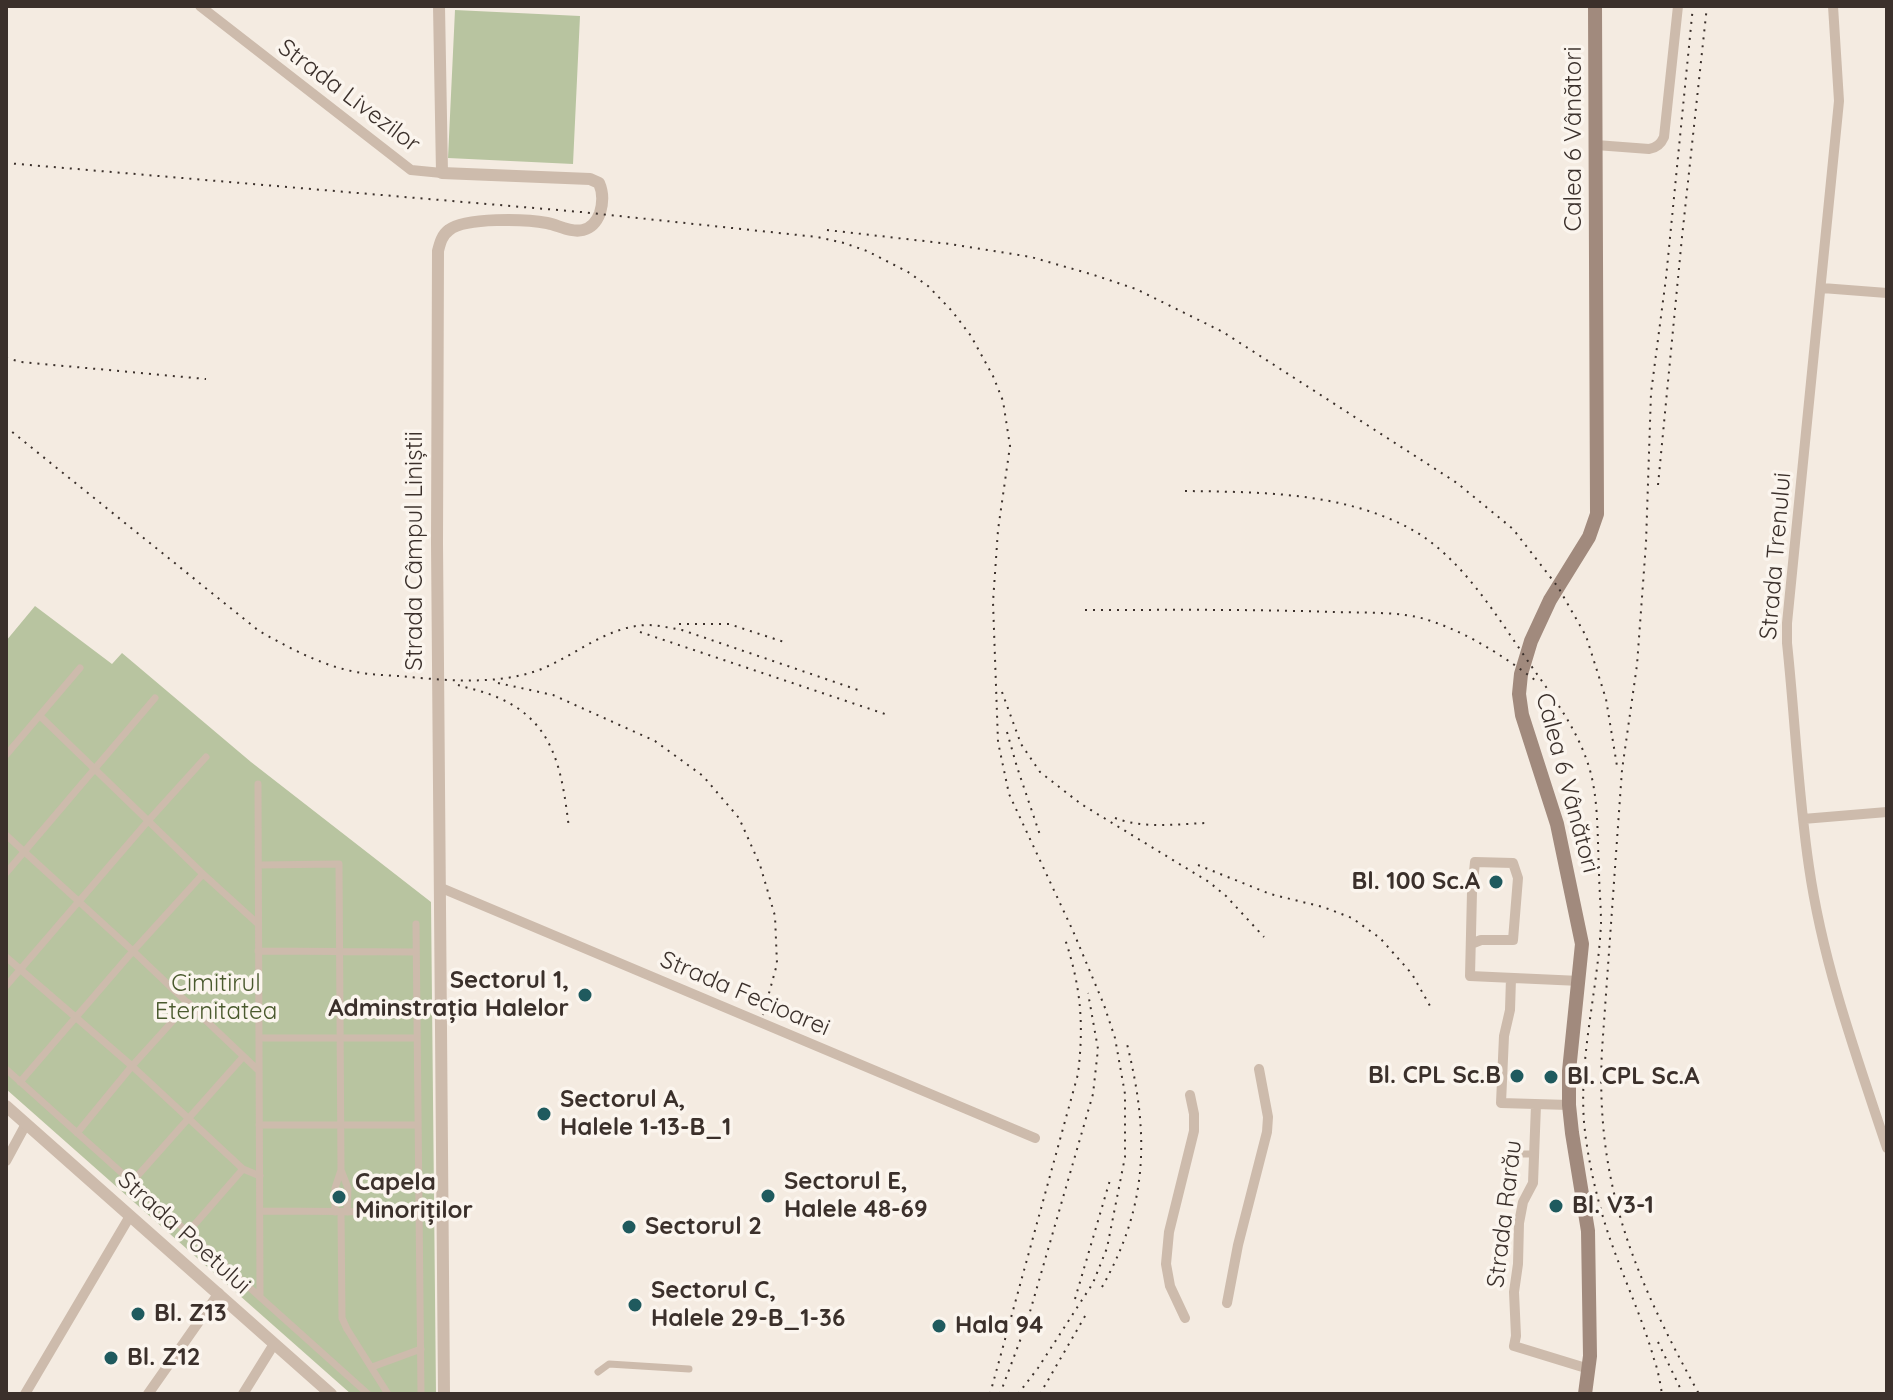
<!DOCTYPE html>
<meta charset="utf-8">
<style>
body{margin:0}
#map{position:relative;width:1893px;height:1400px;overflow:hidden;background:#f4ebe1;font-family:Quicksand,sans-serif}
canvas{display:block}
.frame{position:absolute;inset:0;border:8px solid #3b302b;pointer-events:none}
</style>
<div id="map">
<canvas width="1893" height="1400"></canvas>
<div class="frame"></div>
</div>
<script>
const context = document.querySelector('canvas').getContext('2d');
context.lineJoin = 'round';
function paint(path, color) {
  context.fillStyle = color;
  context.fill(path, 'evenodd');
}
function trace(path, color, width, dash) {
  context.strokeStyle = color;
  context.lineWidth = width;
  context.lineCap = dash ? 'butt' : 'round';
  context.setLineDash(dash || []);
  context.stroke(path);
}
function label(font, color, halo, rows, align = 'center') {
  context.font = font + ' Quicksand,sans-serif';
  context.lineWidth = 7;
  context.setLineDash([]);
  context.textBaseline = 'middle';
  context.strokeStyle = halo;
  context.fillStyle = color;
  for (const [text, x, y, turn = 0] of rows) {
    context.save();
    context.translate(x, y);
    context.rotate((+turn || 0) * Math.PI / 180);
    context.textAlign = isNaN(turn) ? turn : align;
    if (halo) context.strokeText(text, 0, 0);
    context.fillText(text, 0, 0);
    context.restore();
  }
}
paint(new Path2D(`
 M455,10L580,16L573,164L448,158Z
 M35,606L112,664L122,653L251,762L431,902L436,1394H351L6,1089V641Z`), '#b8c4a0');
trace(new Path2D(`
 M40,716L203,874L257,923
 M6,755L80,668
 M258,784L260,1297
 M6,835L133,951L259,1071
 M259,865L339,864L341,1170L335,1188V1212
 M6,873L155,698
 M416,924L421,1394
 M258,951L416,952
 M6,957L132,1066L243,1169L260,1176
 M6,986L148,821L206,757
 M259,1038H417
 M6,1069L368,1394
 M20,1082L133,951L203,874
 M259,1125H418
 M77,1133L132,1066L189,1003
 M1514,1154H1534
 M341,1170L348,1188L347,1212
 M132,1182L243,1057
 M261,1211L420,1212
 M341,1212L342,1318L347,1329L388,1394
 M188,1232L243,1169
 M372,1367L421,1349
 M598,1372L609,1364L689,1369`), '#cdbbac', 7);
trace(new Path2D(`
 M200,6L411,170L442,173
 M1833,6L1839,101L1787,623V643C1795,718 1798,793 1809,867C1823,964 1856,1055 1887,1148
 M1596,145L1649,149C1657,148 1661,144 1664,137L1678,6
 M1822,288L1887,293
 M1803,819L1887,812
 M439,887L1035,1138
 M1471,944L1481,940H1513L1518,878L1513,863L1475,862L1472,892L1470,976L1580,981
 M1511,978L1510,1010L1504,1036L1501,1103L1569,1105
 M1536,1105L1533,1183L1523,1202L1519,1223L1518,1264L1514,1292L1516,1336L1514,1346L1589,1369
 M6,1161L26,1124
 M1227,1303L1238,1245L1267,1132L1268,1117L1259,1069
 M1185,1318L1170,1286L1166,1264L1169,1232L1194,1131V1114L1190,1095
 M25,1394L130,1216
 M148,1394L219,1293
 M243,1394L274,1344`), '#cdbbac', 10);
trace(new Path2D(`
 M439,6L442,173L590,179L599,183C603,192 603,203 600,213C597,221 591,228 583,230C571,233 558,225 547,223C527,219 465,217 449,230C442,235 440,243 438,251L437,543L444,1394
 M6,1106L331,1394`), '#cdbbac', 12);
trace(new Path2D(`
 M1585,1394L1590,1356L1588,1231L1572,1133L1569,1105V1071L1582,944L1557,824L1522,715L1519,694L1521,674L1531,641L1550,600L1589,537L1597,514L1595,6`), '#a18a7d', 14);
trace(new Path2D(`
 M1693,6L1666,278L1651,393L1646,543L1637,665L1622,770L1602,1050C1595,1185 1635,1278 1699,1394
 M6,163L581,212L817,237L844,243L867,251L908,272L928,286L952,311L971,336L993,376L1003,401L1010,446L998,530L993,602L998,742L1009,794L1073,931L1104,1005L1115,1038L1125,1094V1157L1107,1248L1093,1283L1038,1368L1018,1394
 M827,230L950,244L1031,257L1094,275L1136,289L1223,332L1457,483L1513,529L1558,587L1586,636L1606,699L1617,766
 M6,358L21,362L206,379
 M6,427L259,631C286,646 313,661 343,669C361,674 379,675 398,676C443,680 495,686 539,670C575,656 605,627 646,625C658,625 670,628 682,630L861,691
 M1658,485L1682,237L1707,6
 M1185,491C1260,492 1341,492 1409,528C1462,556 1499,620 1532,667C1553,697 1575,726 1587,761C1599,794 1597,834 1599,869C1599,887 1601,905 1601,923C1598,990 1579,1055 1584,1122C1587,1154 1594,1186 1603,1217C1617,1265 1640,1310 1654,1359C1658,1370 1660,1382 1662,1394
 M1085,610C1167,610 1249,609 1331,612C1359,613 1402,611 1428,620C1468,633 1502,655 1535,680
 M679,624H729L784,642
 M640,632L888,715
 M498,683L553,695L655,741L703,776L739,818L760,865L775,916L777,964L763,1015
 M458,685C471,689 486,692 499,698C556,723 562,773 569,828
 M1002,692L1021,744L1040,772L1081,804L1209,882L1226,896L1264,937
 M1007,732L1017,767L1040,835
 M1115,818C1143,829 1177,824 1207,823
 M1198,865L1270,894L1323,907L1352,918L1380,938L1412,974L1430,1006
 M1102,1287C1149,1204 1149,1133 1127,1044
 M1075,1299L1110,1180
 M1658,1342L1683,1394
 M990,1394L1078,1074C1084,1024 1081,987 1065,939
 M1000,1394L1027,1322L1093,1094L1098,1049L1088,993
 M1040,1394L1088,1311`), '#3b302b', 2, [2, 6]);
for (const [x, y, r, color] of [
 [1496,882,8,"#1f5a5e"],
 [585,995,8,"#1f5a5e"],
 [1517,1076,8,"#1f5a5e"],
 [1551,1077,8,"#1f5a5e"],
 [544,1114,8,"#1f5a5e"],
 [768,1196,8,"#1f5a5e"],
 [339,1197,8,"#1f5a5e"],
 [1556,1206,8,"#1f5a5e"],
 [629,1227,8,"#1f5a5e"],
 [635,1305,8,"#1f5a5e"],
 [138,1314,8,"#1f5a5e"],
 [939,1326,8,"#1f5a5e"],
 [111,1358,8,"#1f5a5e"]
]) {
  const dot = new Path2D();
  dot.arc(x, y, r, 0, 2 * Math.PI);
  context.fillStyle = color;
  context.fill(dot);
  trace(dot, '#fbf5ee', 3);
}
label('24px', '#3b302b', '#fbf5ee', [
 ["Strada Livezilor",349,96,37],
 ["Calea 6 Vânători",1574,139,-90],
 ["Strada Câmpul Liniștii",415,551,-90],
 ["Strada Trenului",1776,556,-85],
 ["Calea 6 Vânători",1567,783,75],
 ["Strada Fecioarei",745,994,23],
 ["Strada Rarău",1505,1214,-83],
 ["Strada Poetului",184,1233,42]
]);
label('bold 24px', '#3b302b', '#fbf5ee', [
 ["Bl. 100 Sc.A",1480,882,"right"],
 ["Sectorul 1,",569,981,"right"],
 ["Adminstrația Halelor",569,1009,"right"],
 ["Bl. CPL Sc.B",1501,1076,"right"],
 ["Bl. CPL Sc.A",1567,1077],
 ["Sectorul A,",560,1100],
 ["Halele 1-13-B_1",560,1128],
 ["Sectorul E,",784,1182],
 ["Halele 48-69",784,1210],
 ["Capela",355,1183],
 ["Minoriților",355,1211],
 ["Bl. V3-1",1572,1206],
 ["Sectorul 2",645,1227],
 ["Sectorul C,",651,1291],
 ["Halele 29-B_1-36",651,1319],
 ["Bl. Z13",154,1314],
 ["Hala 94",955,1326],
 ["Bl. Z12",127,1358]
], 'left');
label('24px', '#4a5a2e', '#fbf5ee', [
 ["Cimitirul",216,984],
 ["Eternitatea",216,1012]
]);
</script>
